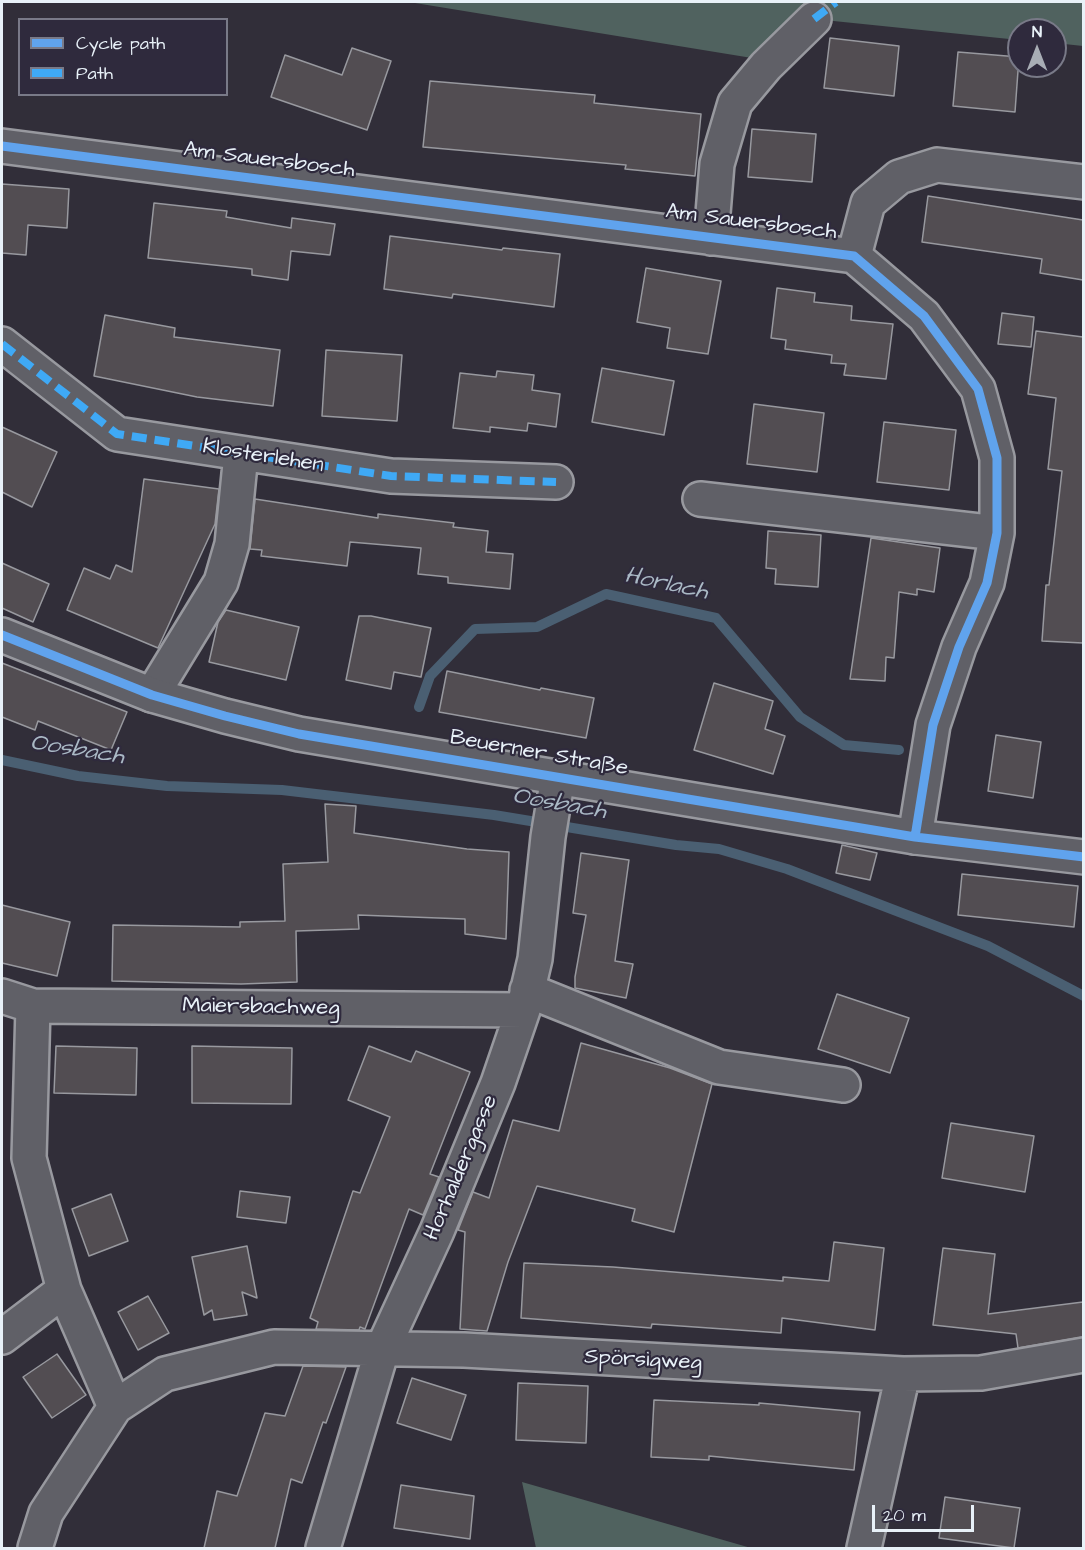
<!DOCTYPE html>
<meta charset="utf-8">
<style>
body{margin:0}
#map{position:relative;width:1085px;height:1550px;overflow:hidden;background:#312e39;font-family:"Architects Daughter",sans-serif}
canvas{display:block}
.frame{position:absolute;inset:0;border:3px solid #e8f1f8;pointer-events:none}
.legend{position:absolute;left:18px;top:18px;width:210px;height:78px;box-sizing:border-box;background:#2f2a3d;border:2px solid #797a88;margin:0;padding:8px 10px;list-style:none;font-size:18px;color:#e8f1f8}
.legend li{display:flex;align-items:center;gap:12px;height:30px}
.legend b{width:30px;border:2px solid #797a88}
.north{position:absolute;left:1007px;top:18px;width:60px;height:60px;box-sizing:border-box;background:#2f2a3d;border:2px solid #797a88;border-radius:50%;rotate:0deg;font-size:16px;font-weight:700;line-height:24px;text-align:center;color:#e8f1f8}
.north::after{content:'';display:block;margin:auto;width:21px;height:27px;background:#a8adb5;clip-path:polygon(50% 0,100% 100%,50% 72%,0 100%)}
.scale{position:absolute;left:872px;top:1505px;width:102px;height:27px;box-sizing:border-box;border:3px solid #e8f1f8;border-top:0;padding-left:8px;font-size:18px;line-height:21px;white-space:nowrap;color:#e8f1f8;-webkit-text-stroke:4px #2f2a3d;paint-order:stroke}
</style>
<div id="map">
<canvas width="1085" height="1550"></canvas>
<div class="frame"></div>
<ul class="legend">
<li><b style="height:8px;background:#60a3ed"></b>Cycle path</li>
<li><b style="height:8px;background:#3fa9f5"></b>Path</li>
</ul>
<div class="north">N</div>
<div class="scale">20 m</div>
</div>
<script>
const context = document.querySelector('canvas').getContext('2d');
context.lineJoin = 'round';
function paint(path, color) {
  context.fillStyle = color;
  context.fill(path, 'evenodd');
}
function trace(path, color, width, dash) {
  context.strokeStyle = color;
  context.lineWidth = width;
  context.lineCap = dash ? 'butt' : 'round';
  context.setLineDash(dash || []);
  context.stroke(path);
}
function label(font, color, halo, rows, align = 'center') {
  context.font = font + ' "Architects Daughter",sans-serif';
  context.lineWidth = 4.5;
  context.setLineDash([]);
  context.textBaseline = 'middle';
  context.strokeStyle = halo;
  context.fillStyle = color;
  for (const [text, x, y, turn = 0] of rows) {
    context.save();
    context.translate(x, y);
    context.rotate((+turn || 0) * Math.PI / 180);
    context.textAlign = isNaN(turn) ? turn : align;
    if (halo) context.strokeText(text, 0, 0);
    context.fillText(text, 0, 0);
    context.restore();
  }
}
paint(new Path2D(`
 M409,2H1083V46L1055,43V30H1019V40L814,19L752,58Z
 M522,1482L751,1548H536Z`), '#50625f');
trace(new Path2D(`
 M419,707L430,676L475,629L537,627L606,594L716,618L800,717L844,745L899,750
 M2,760L78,776L167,786L282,790L494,815L676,845L719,849L787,869L988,946L1084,996`), '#4a5f72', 10);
const building = new Path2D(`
 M830,38L899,46L894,96L824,88Z
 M352,48L391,61L367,130L271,97L285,55L342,75Z
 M958,52L1019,57L1015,112L953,106Z
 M430,81L595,95L594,103L701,114L695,176L625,169L626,165L423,147Z
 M752,129L816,134L812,182L748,177Z
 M2,184L69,189L67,228L28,225L26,255L2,253Z
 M928,196L1083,220V280L1040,273L1042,259L922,242Z
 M154,203L227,211L226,217L291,228L292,218L335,224L330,255L291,251L288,280L252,275V269L148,258Z
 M390,236L502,250L503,248L560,254L554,307L453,294L452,298L384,289Z
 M646,268L721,281L708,354L667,348L670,328L637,322Z
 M777,288L815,293L814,302L852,306L851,320L893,324L886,379L844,375L846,364L831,363L832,355L785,349L786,340L771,338Z
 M1002,313L1034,317L1031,347L998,344Z
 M105,315L175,328L174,337L280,350L273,406L197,397L94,376Z
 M1036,331L1083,337V643L1042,641L1046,585H1049L1062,471L1048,469L1056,398L1028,394Z
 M326,350L402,355L397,421L322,416Z
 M602,368L674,381L664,435L592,422Z
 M497,371L534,375L532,390L560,394L556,427L528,423L527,431L490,427V432L453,428L460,373L496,377Z
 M754,404L824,413L817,472L747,464Z
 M884,422L956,430L949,490L877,482Z
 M2,427L57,452L32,507L2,492Z
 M144,479L219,489L215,524L158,648L67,610L84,568L110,579L116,565L132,572Z
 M255,499L378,518V514L454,523L453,527L488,531L486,552L513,554L510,589L448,583V577L418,574L421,548L350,542L347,566L261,556L262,550L250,549Z
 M768,531L821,535L818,587L775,584L776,569L766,568Z
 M871,538L940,548L934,592L917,589V595L899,592L894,658L886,657L885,681L850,679Z
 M2,563L49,584L33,622L2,608Z
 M226,610L299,627L286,680L209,662L218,622Z
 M359,616H371L431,628L421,677L394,672L391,689L346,680Z
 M2,663L127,712L111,750L38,721L35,730L2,717Z
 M447,671L540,690L541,688L594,698L586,738L439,712Z
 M714,683L773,701L765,729L785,736L773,774L694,750Z
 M996,735L1041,742L1033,798L988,791Z
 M325,804L356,806L354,833L467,849L509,852L506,939L465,934V919L358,915L359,929L296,931L297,982L241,984L112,981L113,925L240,927V922L285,921L283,864L328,862Z
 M842,845L877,853L870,880L836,873Z
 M581,853L629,860L615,961L633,964L626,998L575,988V977L586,915L573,913Z
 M962,874L1078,886L1074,927L958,915Z
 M2,905L70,922L57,976L2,963Z
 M837,994L909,1018L890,1073L818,1049Z
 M581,1043L670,1068L712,1084L674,1232L632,1221L635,1209L537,1186L508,1262L487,1331L460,1329L465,1232L458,1230L473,1192L489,1198L513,1120L559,1131Z
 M56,1046L137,1048L136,1095L54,1093Z
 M192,1046L292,1048L291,1104L192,1103Z
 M369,1046L411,1062L416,1051L470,1072L430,1174L439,1177L423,1215L409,1209L365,1329L360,1327L359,1330L316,1329L318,1322L310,1318L353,1191L360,1193L390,1117L348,1100Z
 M951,1123L1034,1136L1025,1192L942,1178Z
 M240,1191L290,1197L286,1223L237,1217Z
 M111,1194L128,1241L89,1256L72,1209Z
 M834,1242L884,1248L875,1330L782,1318L781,1333L652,1324L651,1328L521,1318L524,1263L613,1267L783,1281V1277L829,1281Z
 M247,1246L257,1298L242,1292L247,1315L214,1320L212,1310L204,1315L192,1257Z
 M943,1248L995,1254L988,1314L1083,1302V1337L1018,1348L1016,1334L933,1325Z
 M148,1296L169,1333L138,1350L118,1312Z
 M57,1354L86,1395L52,1418L23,1377Z
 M303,1366L346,1367L326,1423L323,1422L302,1483L291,1479L275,1548H204L217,1491L237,1496L265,1413L285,1416Z
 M412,1378L466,1395L451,1440L397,1423Z
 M518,1383L588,1386L586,1443L516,1440Z
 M654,1400L759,1405V1403L860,1412L854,1470L709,1456V1460L651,1457Z
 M401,1485L474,1496L470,1539L394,1528Z
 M945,1497L1020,1508L1014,1548L939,1538Z`);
paint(building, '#524d52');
trace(building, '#98999f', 1.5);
const minor = new Path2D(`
 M2,146L854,256L924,316L978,389L997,458V533L987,583L959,647L933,725L915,837
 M711,238L717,164L735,103L766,66L814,19
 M854,256L868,203L899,177L937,165L1084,182
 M2,344L117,434L391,476L556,482
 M700,499L997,533
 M152,695L221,582L232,544L241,454
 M527,990L719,1067L843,1085
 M2,996L33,1006L523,1010
 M33,1006L29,1158L64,1290L115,1407
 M2,1337L64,1290
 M35,1548L46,1513L115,1407L165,1374L274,1347L464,1350L903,1374L981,1373L1084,1355
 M323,1548L382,1350L437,1231L498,1083L523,1010L535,959L548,837L558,777
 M864,1548L903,1374`);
const major = new Path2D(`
 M2,635L152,695L225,716L299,734L915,837L1084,857`);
trace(minor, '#98999f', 38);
trace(major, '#98999f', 38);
trace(minor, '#606067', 33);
trace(major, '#606067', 33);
trace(new Path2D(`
 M814,19L836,2
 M2,344L117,434L391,476L556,482`), '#3fa9f5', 8, [15, 8]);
trace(new Path2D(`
 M2,146L854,256L924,316L978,389L997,458V533L987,583L959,647L933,725L915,837
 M2,635L152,695L225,716L299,734L915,837L1084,857`), '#60a3ed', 9);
label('22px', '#e8f1f8', '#2f2a3d', [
 ["Am Sauersbosch",269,161,7],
 ["Am Sauersbosch",751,223,7],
 ["Klosterlehen",263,457,9],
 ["Beuerner Straße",539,754,10],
 ["Maiersbachweg",261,1008,1],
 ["Horhaldergasse",462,1168,-67],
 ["Spörsigweg",643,1361,3]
]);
label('italic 24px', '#aab9c5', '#2f2a3d', [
 ["Horlach",666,585,12],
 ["Oosbach",77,751,9],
 ["Oosbach",559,805,10]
]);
</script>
